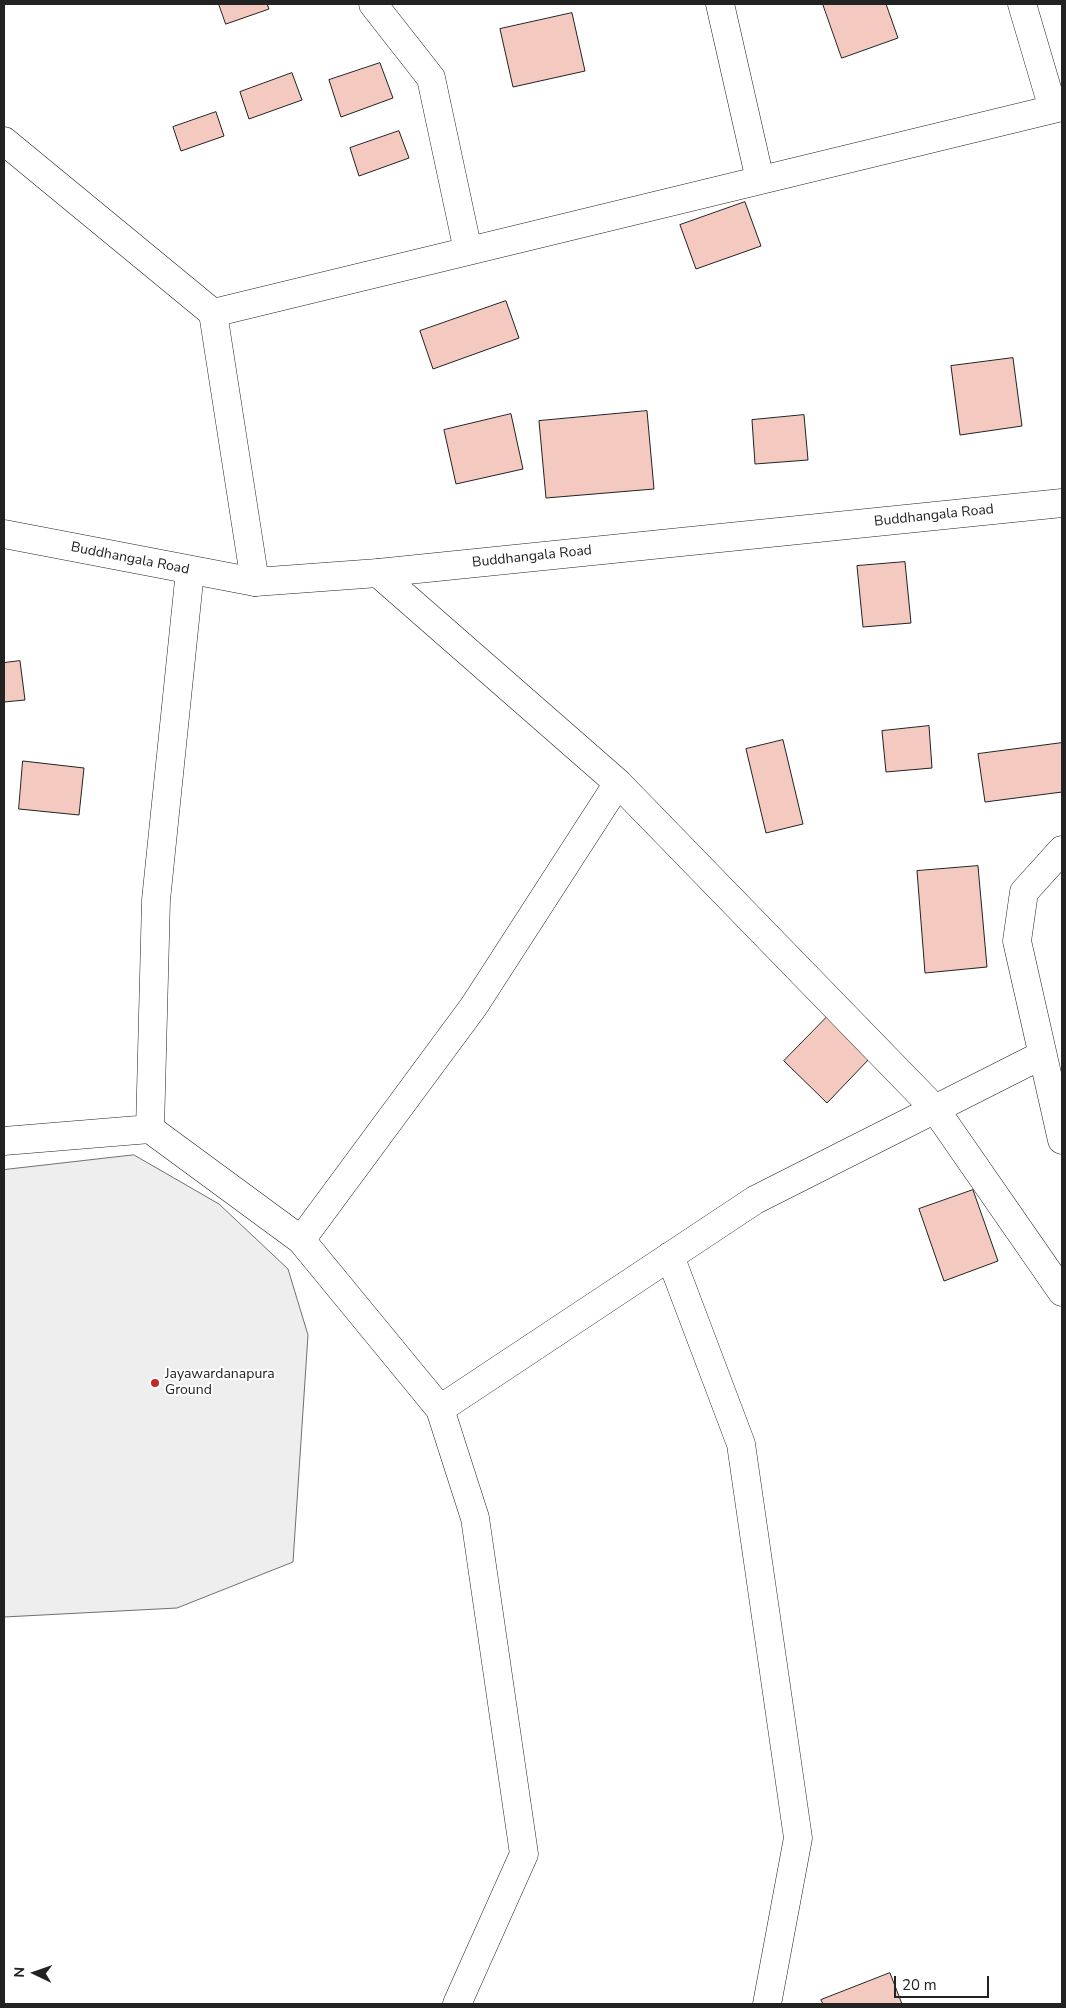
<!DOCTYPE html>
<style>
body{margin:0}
#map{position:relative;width:1066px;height:2008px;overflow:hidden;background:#fff;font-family:"Nunito Sans",sans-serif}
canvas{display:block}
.frame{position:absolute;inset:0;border:5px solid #222;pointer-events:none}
.north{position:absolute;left:10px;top:1948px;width:50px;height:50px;-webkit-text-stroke:4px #fff;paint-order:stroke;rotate:273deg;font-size:14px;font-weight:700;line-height:20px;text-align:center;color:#222}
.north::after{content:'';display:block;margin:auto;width:18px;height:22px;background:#222;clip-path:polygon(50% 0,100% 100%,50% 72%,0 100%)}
.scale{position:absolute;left:894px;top:1976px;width:95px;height:22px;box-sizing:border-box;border:2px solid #222;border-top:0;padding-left:6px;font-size:15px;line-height:18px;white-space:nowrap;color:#222;-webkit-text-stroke:4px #fff;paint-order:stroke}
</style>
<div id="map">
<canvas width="1066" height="2008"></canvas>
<div class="frame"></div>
<div class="north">N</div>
<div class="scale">20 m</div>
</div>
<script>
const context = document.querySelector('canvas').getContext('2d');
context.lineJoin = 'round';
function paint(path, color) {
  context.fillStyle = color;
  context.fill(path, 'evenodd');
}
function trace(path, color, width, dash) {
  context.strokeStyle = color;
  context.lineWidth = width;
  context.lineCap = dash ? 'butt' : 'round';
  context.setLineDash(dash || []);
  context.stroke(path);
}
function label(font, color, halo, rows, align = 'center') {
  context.font = font + ' "Nunito Sans",sans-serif';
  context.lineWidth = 4;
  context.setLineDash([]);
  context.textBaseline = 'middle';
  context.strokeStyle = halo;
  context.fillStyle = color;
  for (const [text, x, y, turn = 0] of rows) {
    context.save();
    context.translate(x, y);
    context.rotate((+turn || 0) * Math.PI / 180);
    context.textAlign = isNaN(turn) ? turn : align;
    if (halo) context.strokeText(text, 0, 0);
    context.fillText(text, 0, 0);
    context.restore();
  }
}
const green = new Path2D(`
 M134,1155L219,1204L288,1269L308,1335L293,1562L177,1608L4,1617V1170Z`);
paint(green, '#eee');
trace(green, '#6f6f6f', 1);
const building = new Path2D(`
 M219,4H267L269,9L226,24Z
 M823,4H886L898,38L842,58Z
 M572,13L585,71L513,87L500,29Z
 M380,63L393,98L341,117L329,80Z
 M292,73L302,100L249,119L240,92Z
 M216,112L224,136L181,151L173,127Z
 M399,131L409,158L359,176L350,148Z
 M745,202L761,246L696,269L680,225Z
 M506,301L519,338L433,369L420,331Z
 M1013,358L1022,426L960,435L951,366Z
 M647,411L654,489L546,498L539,421Z
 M511,414L523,469L456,484L444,430Z
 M804,415L808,460L755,464L752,420Z
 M905,562L911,623L863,627L857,566Z
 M20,661L25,700L4,702V663Z
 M929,726L932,768L886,772L882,731Z
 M783,740L803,824L766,833L746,749Z
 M1062,743V792L985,802L978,754Z
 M23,761L84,768L79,815L19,809Z
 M978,866L987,967L925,973L917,871Z
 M827,1017L870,1058L827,1103L784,1061Z
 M973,1190L998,1261L944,1281L919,1209Z
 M890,1973L902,2004H823L821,2000Z`);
paint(building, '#f3c9c0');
trace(building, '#222', 1);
const minor = new Path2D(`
 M373,4L431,78L468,251
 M720,4L760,180
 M1022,4L1053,109
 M4,141L213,313L1062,107
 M213,313L255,582
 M378,573L618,783L935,1109L1062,1292
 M1062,850L1024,892L1017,941L1062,1140
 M150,1129L156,900L190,571
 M4,1141L150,1129L301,1240L440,1409L475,1518L524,1854L457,2004
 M301,1240L474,1006L618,783
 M670,1256L741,1444L798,1838L767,2004
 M440,1409L755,1200L1042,1055`);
const major = new Path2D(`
 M4,534L255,582L378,573L1062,503`);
trace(minor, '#222', 29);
trace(major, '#222', 29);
trace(minor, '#fff', 28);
trace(major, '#fff', 28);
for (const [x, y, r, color] of [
 [155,1383,5,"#c62828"]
]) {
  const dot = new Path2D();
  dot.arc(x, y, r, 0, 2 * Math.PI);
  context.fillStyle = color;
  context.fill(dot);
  trace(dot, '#fff', 2);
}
label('14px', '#222', '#fff', [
 ["Buddhangala Road",934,516,-6],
 ["Buddhangala Road",532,557,-6],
 ["Buddhangala Road",130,559,11]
]);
label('14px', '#222', '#fff', [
 ["Jayawardanapura",165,1375],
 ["Ground",165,1391]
], 'left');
</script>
